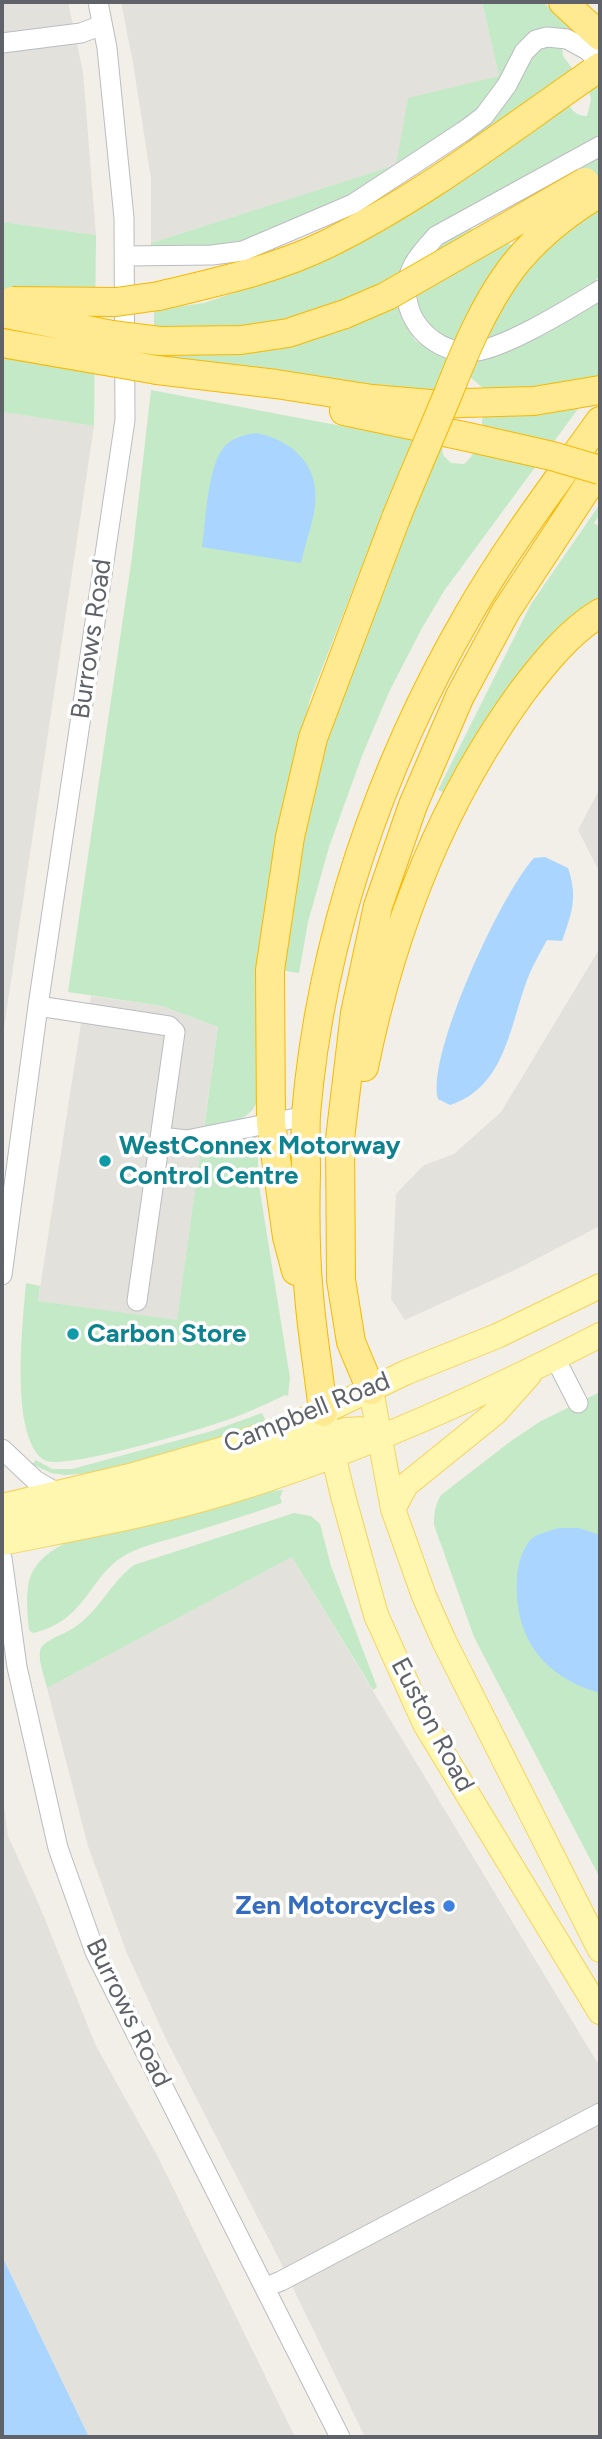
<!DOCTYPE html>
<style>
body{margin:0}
#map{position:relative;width:602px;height:2439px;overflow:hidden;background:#f1efe7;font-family:Figtree,sans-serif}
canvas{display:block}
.frame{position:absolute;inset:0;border:4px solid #5f6268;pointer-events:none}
</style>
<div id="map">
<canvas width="602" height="2439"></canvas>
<div class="frame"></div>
</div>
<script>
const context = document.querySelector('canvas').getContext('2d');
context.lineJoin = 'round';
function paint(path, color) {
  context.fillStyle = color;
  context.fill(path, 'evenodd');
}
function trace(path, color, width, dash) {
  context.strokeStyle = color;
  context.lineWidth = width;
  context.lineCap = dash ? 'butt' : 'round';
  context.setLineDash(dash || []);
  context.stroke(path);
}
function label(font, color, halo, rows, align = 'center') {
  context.font = font + ' Figtree,sans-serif';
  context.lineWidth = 7;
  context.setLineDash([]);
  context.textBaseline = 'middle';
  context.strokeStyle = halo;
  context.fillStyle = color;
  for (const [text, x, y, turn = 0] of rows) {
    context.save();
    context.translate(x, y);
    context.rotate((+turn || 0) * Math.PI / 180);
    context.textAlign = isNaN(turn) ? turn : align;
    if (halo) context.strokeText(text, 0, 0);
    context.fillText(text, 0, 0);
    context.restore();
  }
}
paint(new Path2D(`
 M2,2H68L83,72L96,235L2,222Z
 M121,2H482L499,76L408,99L397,165L151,243V179L133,63Z
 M2,412L94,426L2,1041Z
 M600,788V873L578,830Z
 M600,948V1226L517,1269L405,1320L391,1299L396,1194L424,1165L454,1154L501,1112Z
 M91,996L162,1006L218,1027L177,1321L38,1301L81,1023L88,1024Z
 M292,1557L600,2067V2437H365L278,2257L166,2039L126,1951L88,1846L47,1688Z
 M2,1790L8,1836L40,1907L96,2046L157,2155L295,2437H89L2,2256Z`), '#e3e1dc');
paint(new Path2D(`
 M482,2H543L583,38L535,33L522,39L485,106L333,208L232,246L151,248V243L396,165L408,98L499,76Z
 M565,43L562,48L563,56L575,72L466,144V142L488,122L532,54L542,46Z
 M600,68V137L439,225L399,285L400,314L415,340L431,351L446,356L600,300V379L444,591L422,628L389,692L362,756L329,847L308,922L299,973L280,970L297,849L384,510L310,699L275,847L259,948L256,1104C247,1123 222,1124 204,1129L218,1027L162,1006L68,992L132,557L151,390L442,445L443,455L451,463L464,464C484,449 483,412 484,389L470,377L452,378L431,393L166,358V353L266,325L154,330V310L204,303L295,272L566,100C571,109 575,116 587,116L591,100L589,91Z
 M600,152V277C573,298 543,313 513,330C505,334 494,343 485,345C479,347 470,344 464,343C406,338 405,270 446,241C453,235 460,230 469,229C476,228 527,252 538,257L521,200Z
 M2,222L96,235L94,426L2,412Z
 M600,504V514L594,523L600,527V602L445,793L438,790L531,604Z
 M250,1134L256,1136L258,1143V1179L290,1378L288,1396L285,1395C264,1405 243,1415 221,1422C195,1431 62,1471 44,1460C9,1437 23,1320 26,1283L40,1286L38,1301L177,1320L201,1147Z
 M600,1392V1878L474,1637L434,1525C434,1513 435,1505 441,1495L511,1441L541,1421Z
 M262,1413L266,1421L240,1432L95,1473L65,1475L51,1473L32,1464L36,1460L52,1469H72L212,1431Z
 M283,1490L280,1497L282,1503C248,1515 214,1525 180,1536C163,1541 145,1545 129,1553C88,1574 88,1621 33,1633L29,1630C25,1583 24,1564 69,1541L269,1491Z
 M294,1513L311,1516L320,1524L331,1566L377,1687L373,1690L292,1557L47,1688C45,1678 38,1661 40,1651C42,1640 66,1634 75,1627C99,1611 111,1582 134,1565Z`), '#c4e9c6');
paint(new Path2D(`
 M256,433C292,440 320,465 315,505C313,524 305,544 301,563L202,547C206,521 207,463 226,445C234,437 245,435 256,433Z
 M545,857L568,868C578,897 572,913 562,941L547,940C541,951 534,963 529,975C510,1022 507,1087 450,1105L438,1099C426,1055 502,892 534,858Z
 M559,1528H579L600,1535V1693C543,1677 513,1637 517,1577C518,1564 523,1545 534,1537C540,1533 551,1531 559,1528Z
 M2,2256L89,2437H2Z`), '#aad5ff');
const minor = new Path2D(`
 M2,43L81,33L102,25
 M600,146L436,236C427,247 416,257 411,270C394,310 428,352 469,352C500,352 572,307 600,290
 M126,256L212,255L243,251L353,204L464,131L484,116L507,85L524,52L536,40L547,37L567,39L587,50L600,62
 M38,1006L169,1026L175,1032L137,1301
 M161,1137L187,1140L306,1116
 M2,1275L38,1006L125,420L124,218L107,48L98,2
 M555,1358L578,1403
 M2,1449L35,1480L59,1494
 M2,1558L17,1667L58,1848L95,1952L340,2437
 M266,2287L281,2281L600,2113`);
const major = new Path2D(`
 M371,1390L393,1509L424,1596L444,1641L600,1950
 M323,1412L343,1496L376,1615L425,1724L600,2012
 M2,1506L130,1476L220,1450L281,1429L323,1412L407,1372L497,1336L600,1286
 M393,1509L406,1485L495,1413L529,1375
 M2,1520L37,1517L136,1497L238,1466L345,1430L365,1429L381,1438
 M2,1543C76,1528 151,1515 224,1493C354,1454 480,1397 600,1335`);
const highway = new Path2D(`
 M563,2L600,36
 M159,296C216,282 274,270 327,244C425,196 511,128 600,67
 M160,341L241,340L288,333L345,314
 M157,370L276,384L372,399L430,404L534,401L600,390
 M344,411L468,437
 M364,1067C391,934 441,803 522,692C544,663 569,632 600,613
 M296,1271L287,1237L271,1123L270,970L290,837L313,738L396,518
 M371,1390L351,1342L341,1280L340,1139L355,1013L378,906L413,805L460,696L506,611L600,468
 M323,1412C319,1373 312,1334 309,1295C305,1255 305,1213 306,1173C306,1153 305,1133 306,1114C321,938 380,767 468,615C507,547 555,484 600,421`);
trace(minor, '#babcc1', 21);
trace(major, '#f6d35c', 26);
trace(highway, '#f9b800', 30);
trace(minor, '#fff', 19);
trace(major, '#fff6af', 24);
trace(highway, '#ffe991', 28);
const highwayBridge = new Path2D(`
 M12,301L116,302L159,296
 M2,313L112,335L160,341
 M345,314L387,296L585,182
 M2,343L157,370
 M468,437L552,456L600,470
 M396,518C413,476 431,435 448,394C465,351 483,307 511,269C535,238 566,213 600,193`);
trace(highwayBridge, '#f9b800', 30, []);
trace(highwayBridge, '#ffe991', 28);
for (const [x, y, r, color] of [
 [105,1161,7,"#0f9aa8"],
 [73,1334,7,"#0f9aa8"],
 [449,1906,7,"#3f7fe0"]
]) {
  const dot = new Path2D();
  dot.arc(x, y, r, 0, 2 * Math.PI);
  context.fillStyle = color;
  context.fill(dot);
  trace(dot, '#fff', 2.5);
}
label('26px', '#5f6268', '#fff', [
 ["Burrows Road",92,639,-82],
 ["Campbell Road",307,1413,-22],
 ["Euston Road",432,1725,62],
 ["Burrows Road",128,2013,64]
]);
label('bold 26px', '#0d838f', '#fff', [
 ["WestConnex Motorway",119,1146],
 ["Control Centre",119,1176],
 ["Carbon Store",87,1334]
], 'left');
label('bold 26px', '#366cbe', '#fff', [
 ["Zen Motorcycles",435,1906]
], 'right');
</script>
